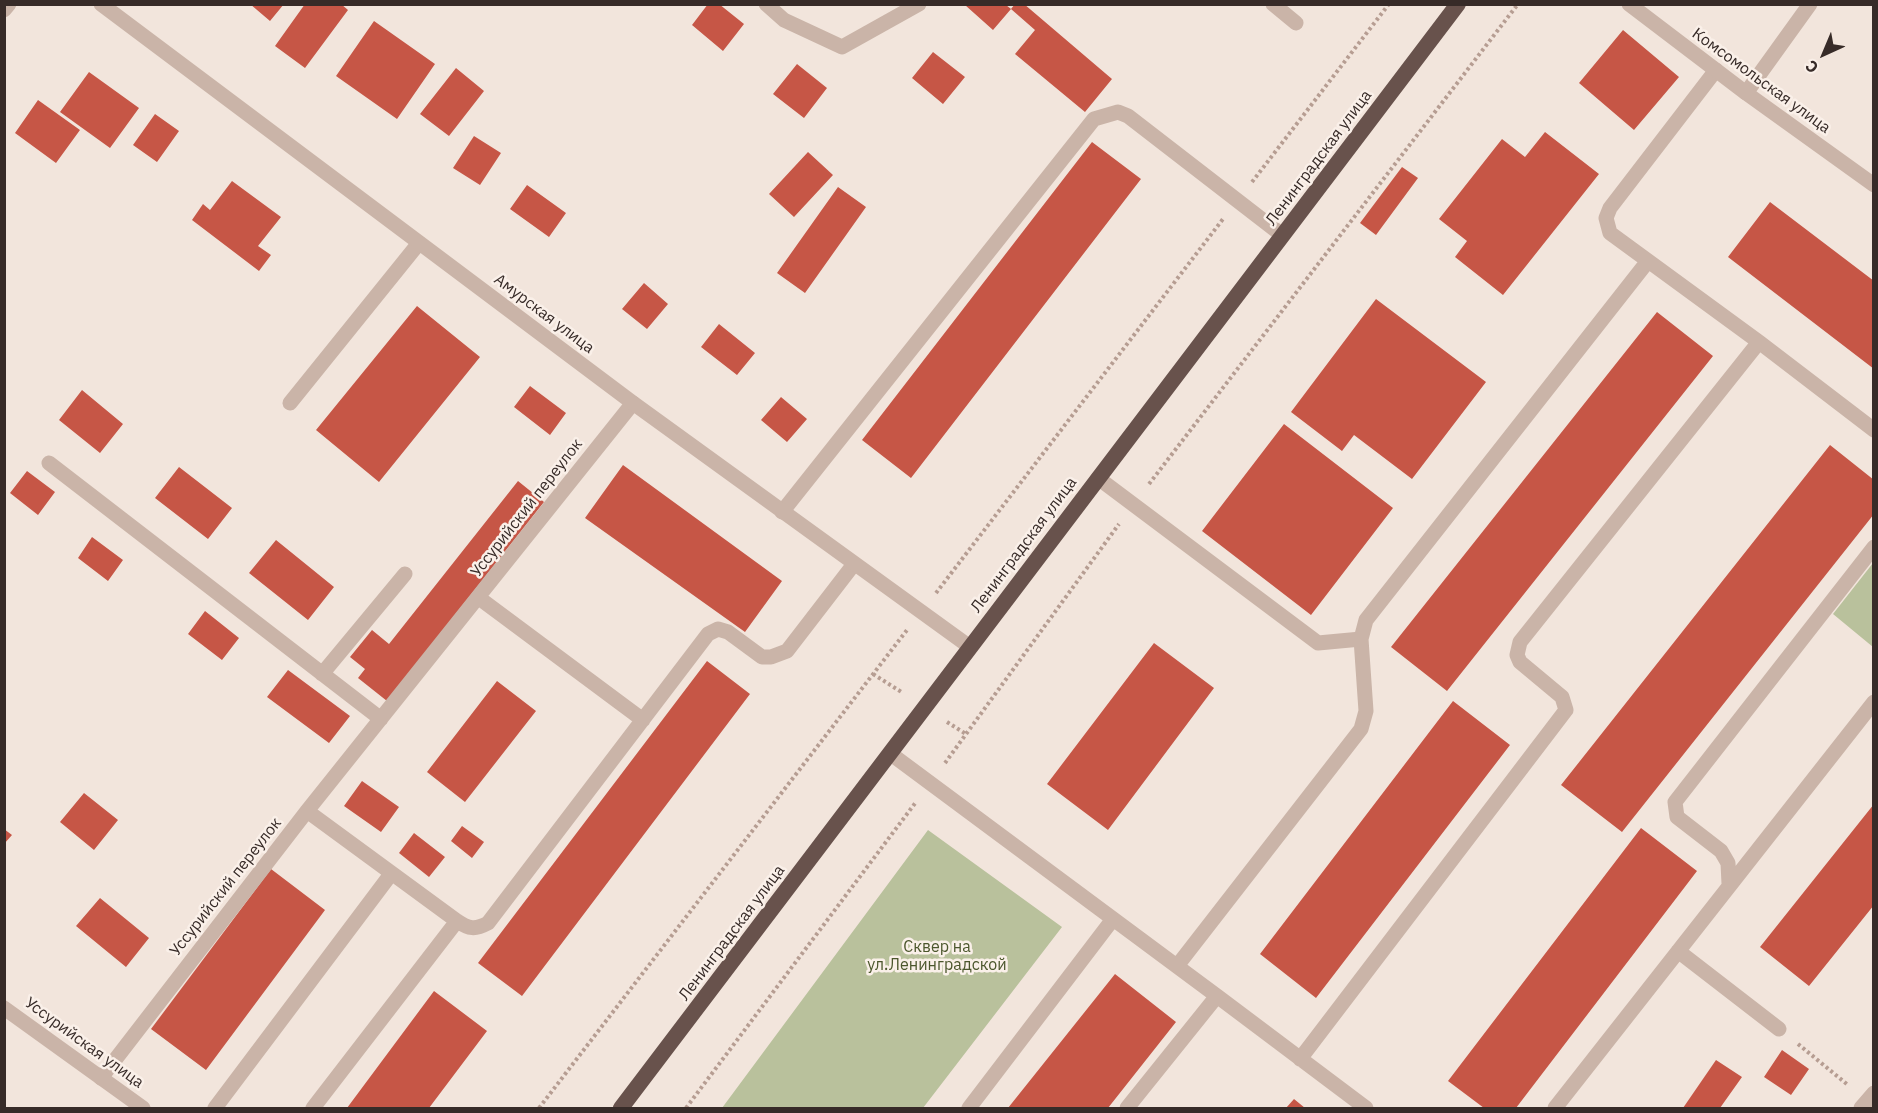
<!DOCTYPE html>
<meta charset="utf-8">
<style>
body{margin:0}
#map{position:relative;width:1878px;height:1113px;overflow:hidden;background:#f2e5dc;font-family:"IBM Plex Sans",sans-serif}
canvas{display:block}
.frame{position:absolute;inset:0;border:6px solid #372b28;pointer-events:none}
.north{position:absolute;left:1794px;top:24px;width:60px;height:60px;-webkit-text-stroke:4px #faf0e9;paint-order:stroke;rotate:224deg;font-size:16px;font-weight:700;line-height:24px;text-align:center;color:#372b28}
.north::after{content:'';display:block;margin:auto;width:21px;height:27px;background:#372b28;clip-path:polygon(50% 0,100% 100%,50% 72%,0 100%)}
</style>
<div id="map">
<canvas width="1878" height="1113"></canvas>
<div class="frame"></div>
<div class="north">С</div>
</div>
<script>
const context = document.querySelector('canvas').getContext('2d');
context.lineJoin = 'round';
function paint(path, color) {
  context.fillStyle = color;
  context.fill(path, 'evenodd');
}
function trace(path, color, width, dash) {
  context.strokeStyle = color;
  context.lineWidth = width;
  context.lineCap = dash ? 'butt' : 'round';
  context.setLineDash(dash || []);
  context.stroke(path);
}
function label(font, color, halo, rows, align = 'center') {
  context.font = font + ' "IBM Plex Sans",sans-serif';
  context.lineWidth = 5;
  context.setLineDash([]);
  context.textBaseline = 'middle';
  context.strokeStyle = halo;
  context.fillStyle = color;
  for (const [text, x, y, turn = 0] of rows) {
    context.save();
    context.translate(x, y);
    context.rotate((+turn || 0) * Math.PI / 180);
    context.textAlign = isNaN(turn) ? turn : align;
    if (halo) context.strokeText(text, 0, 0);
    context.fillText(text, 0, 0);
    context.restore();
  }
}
paint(new Path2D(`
 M1873,563V647L1833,614Z
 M928,830L1062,927L923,1108H722Z`), '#b9c19c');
paint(new Path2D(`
 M250,4H284L270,21Z
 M305,4H341L348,10L305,68L275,46Z
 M708,4H719L744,24L723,51L692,25Z
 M1015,4H1024L1112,79L1085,112L1015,54L1035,30L1011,9L993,30L965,5H1006L1011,9Z
 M374,21L435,64L397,119L336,76Z
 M1623,30L1679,77L1634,130L1579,83Z
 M933,52L965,77L943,104L912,78Z
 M797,64L827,88L804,118L773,94Z
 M456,68L484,91L449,136L420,114Z
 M89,72L139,108L110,148L60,112Z
 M38,100L80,130L56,163L15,133Z
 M155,114L179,131L157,162L133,145Z
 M1545,132L1599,174L1503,295L1455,257L1467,241L1439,219L1502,139L1525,157Z
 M474,136L501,153L480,185L453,168Z
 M1092,142L1141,179L911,478L862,440Z
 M808,152L833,175L794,217L769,194Z
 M1402,167L1418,178L1376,235L1360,223Z
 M232,181L281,217L258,246L271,255L259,271L192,220L203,204L210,210Z
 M527,185L566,213L549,237L510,209Z
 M838,187L866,207L805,293L777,273Z
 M1770,202L1874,281V369L1728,257Z
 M644,283L668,304L647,329L622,309Z
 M1376,299L1486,382L1412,479L1354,435L1342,451L1291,412Z
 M417,306L480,357L379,482L316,430Z
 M1657,312L1713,356L1447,691L1391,647Z
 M719,324L755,353L737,375L701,347Z
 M530,386L566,413L550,435L514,407Z
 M82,390L123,424L100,453L59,420Z
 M781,397L807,419L787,442L761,420Z
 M1284,424L1393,508L1311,615L1202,531Z
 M1830,445L1874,480V514L1622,832L1561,785Z
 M623,465L782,581L745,632L585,518Z
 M179,467L232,508L208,539L155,498Z
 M27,471L55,492L38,515L10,493Z
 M518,481L544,502L387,701L358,678L365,669L350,657L372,630L389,644Z
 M92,537L123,560L108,581L78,558Z
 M276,540L334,587L308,620L249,573Z
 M205,611L239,638L222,660L188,634Z
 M1154,643L1214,688L1108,830L1047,784Z
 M707,661L750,694L522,996L478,963Z
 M288,670L350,716L329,743L267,697Z
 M497,681L536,711L465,802L427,772Z
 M1453,701L1510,745L1316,998L1260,954Z
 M362,781L399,807L381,832L344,806Z
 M84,793L118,820L94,850L60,822Z
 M1874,804V905L1809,986L1760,947Z
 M462,826L484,842L472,858L451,841Z
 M1641,828L1697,871L1516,1108H1484L1448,1081Z
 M4,829L12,835L4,844Z
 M414,833L445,857L429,877L399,853Z
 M271,869L325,910L206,1070L151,1029Z
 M100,898L149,938L126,967L76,926Z
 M1115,974L1176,1022L1108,1108H1008Z
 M434,991L487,1031L429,1108H347Z
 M1782,1050L1809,1069L1791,1095L1764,1077Z
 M1716,1060L1742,1077L1720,1108H1683Z
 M1294,1099L1305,1108H1286Z`), '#c65646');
trace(new Path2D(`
 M1252,182L1389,4
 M1149,484L1518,4
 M936,593L1223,219
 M873,674L903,693
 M947,722L966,734
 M945,763L1119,524
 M1798,1044L1848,1085
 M539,1108L907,630
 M686,1108L916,802`), '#b69d92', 4, [3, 3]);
trace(new Path2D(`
 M766,4L784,20L842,47L919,4
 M1273,4L1296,23
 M1716,70L1610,208L1606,218L1610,233L1759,342L1874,430
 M1746,93L1810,4
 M290,403L419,243
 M49,463L381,719
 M1098,478L1318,643L1361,639
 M782,512L1094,119L1118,112L1128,116L1282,235
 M479,598L643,720
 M322,674L405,574
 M891,754L1217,996
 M307,811L457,921C469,929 475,930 488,923L708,634L718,629L728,632L762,657H771L787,651L854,564
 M1729,884L1728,863L1721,851L1677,817L1675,802L1874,547
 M1678,951L1779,1029
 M1177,966L1361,729L1366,711L1361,639L1366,620L1648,261
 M1300,1059L1566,710L1562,697L1520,662L1517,655L1520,642L1759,342
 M101,1078L307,811L633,403
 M215,1108L391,874
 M313,1108L457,921
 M969,1108L1113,919
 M1127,1108L1217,996L1366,1108
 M1555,1108L1874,702
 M1861,1108L1874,1093`), '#cab4a8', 15);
trace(new Path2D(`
 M101,4L633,403L970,647
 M1629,4L1746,93L1874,185
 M4,10L9,4
 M4,1008L143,1108`), '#cab4a8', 15);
trace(new Path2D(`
 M621,1108L1458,4`), '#68524c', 16);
label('16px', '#372b28', '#faf0e9', [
 ["Комсомольская улица",1761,81,36],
 ["Ленинградская улица",1319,158,-53],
 ["Амурская улица",544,314,37],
 ["Уссурийский переулок",527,508,-52],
 ["Ленинградская улица",1024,545,-53],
 ["Уссурийский переулок",226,887,-52],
 ["Ленинградская улица",732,933,-53],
 ["Уссурийская улица",84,1043,36]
]);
label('16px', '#4b562c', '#faf0e9', [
 ["Сквер на",937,947],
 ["ул.Ленинградской",937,965]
]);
</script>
